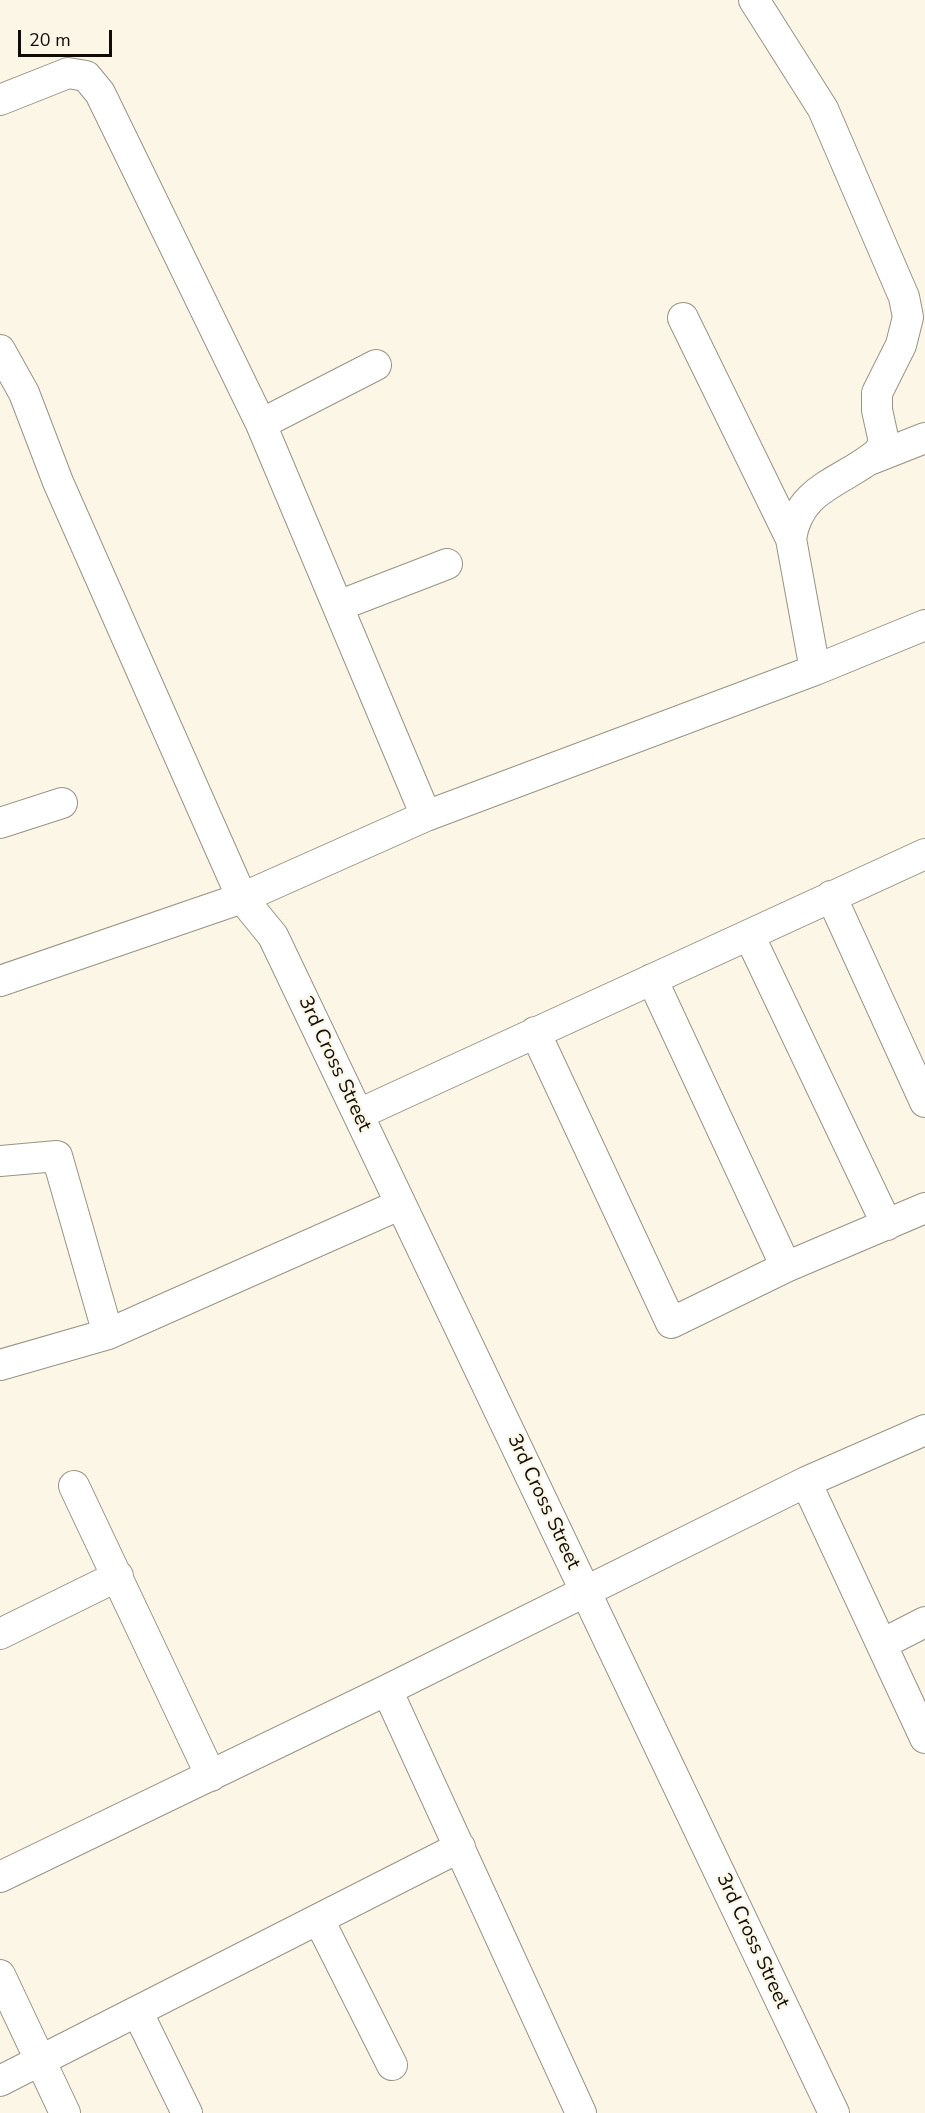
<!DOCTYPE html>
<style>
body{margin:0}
#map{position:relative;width:925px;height:2113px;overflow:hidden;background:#fcf6e7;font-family:"Nunito Sans",sans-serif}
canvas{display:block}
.scale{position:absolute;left:18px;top:30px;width:94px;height:27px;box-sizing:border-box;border:3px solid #0e0c07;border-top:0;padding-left:8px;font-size:18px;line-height:21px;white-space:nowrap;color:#0e0c07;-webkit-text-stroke:4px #fcf6e7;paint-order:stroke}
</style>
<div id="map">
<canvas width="925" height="2113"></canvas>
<div class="scale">20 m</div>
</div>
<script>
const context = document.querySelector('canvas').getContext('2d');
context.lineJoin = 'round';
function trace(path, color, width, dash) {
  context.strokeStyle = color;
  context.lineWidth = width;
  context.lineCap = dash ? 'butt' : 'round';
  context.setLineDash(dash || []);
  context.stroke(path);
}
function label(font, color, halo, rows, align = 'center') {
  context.font = font + ' "Nunito Sans",sans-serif';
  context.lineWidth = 4.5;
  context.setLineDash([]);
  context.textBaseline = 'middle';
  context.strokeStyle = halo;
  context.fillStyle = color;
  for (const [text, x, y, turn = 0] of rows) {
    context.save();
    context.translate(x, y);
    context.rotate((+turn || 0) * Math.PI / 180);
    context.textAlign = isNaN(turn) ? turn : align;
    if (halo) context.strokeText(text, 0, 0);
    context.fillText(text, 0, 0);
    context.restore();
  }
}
const minor = new Path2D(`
 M754,0L823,109L904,297L908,317L901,345L877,393V410L884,442L879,452C843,483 799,486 791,539L815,670
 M0,100L68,73L86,76L100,93L261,424L426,816
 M683,318L791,539
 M0,350L24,393L58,482L242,898L273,936L834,2113
 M261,424L376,365
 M869,460L925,438
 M338,606L447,564
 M0,823L62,803
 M831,896L925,1102
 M749,935L887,1225
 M652,979L786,1267
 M0,981L242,898L426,816L815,670L925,625
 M535,1032L671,1323L786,1267L925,1208
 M359,1114L925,854
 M0,1161L57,1156L108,1334L0,1365
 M108,1334L399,1205
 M806,1482L925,1738
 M74,1486L211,1776
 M0,1634L118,1576
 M882,1644L925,1622
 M387,1690L581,2113
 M0,1877L387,1690L806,1482L925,1430
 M319,1920L392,2065
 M0,1975L65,2113
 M138,2013L187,2113
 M0,2081L460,1847`);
trace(minor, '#989385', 32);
trace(minor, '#fff', 30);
label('20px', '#0e0c07', '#fcf6e7', [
 ["3rd Cross Street",334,1064,65],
 ["3rd Cross Street",543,1502,65],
 ["3rd Cross Street",752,1941,65]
]);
</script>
